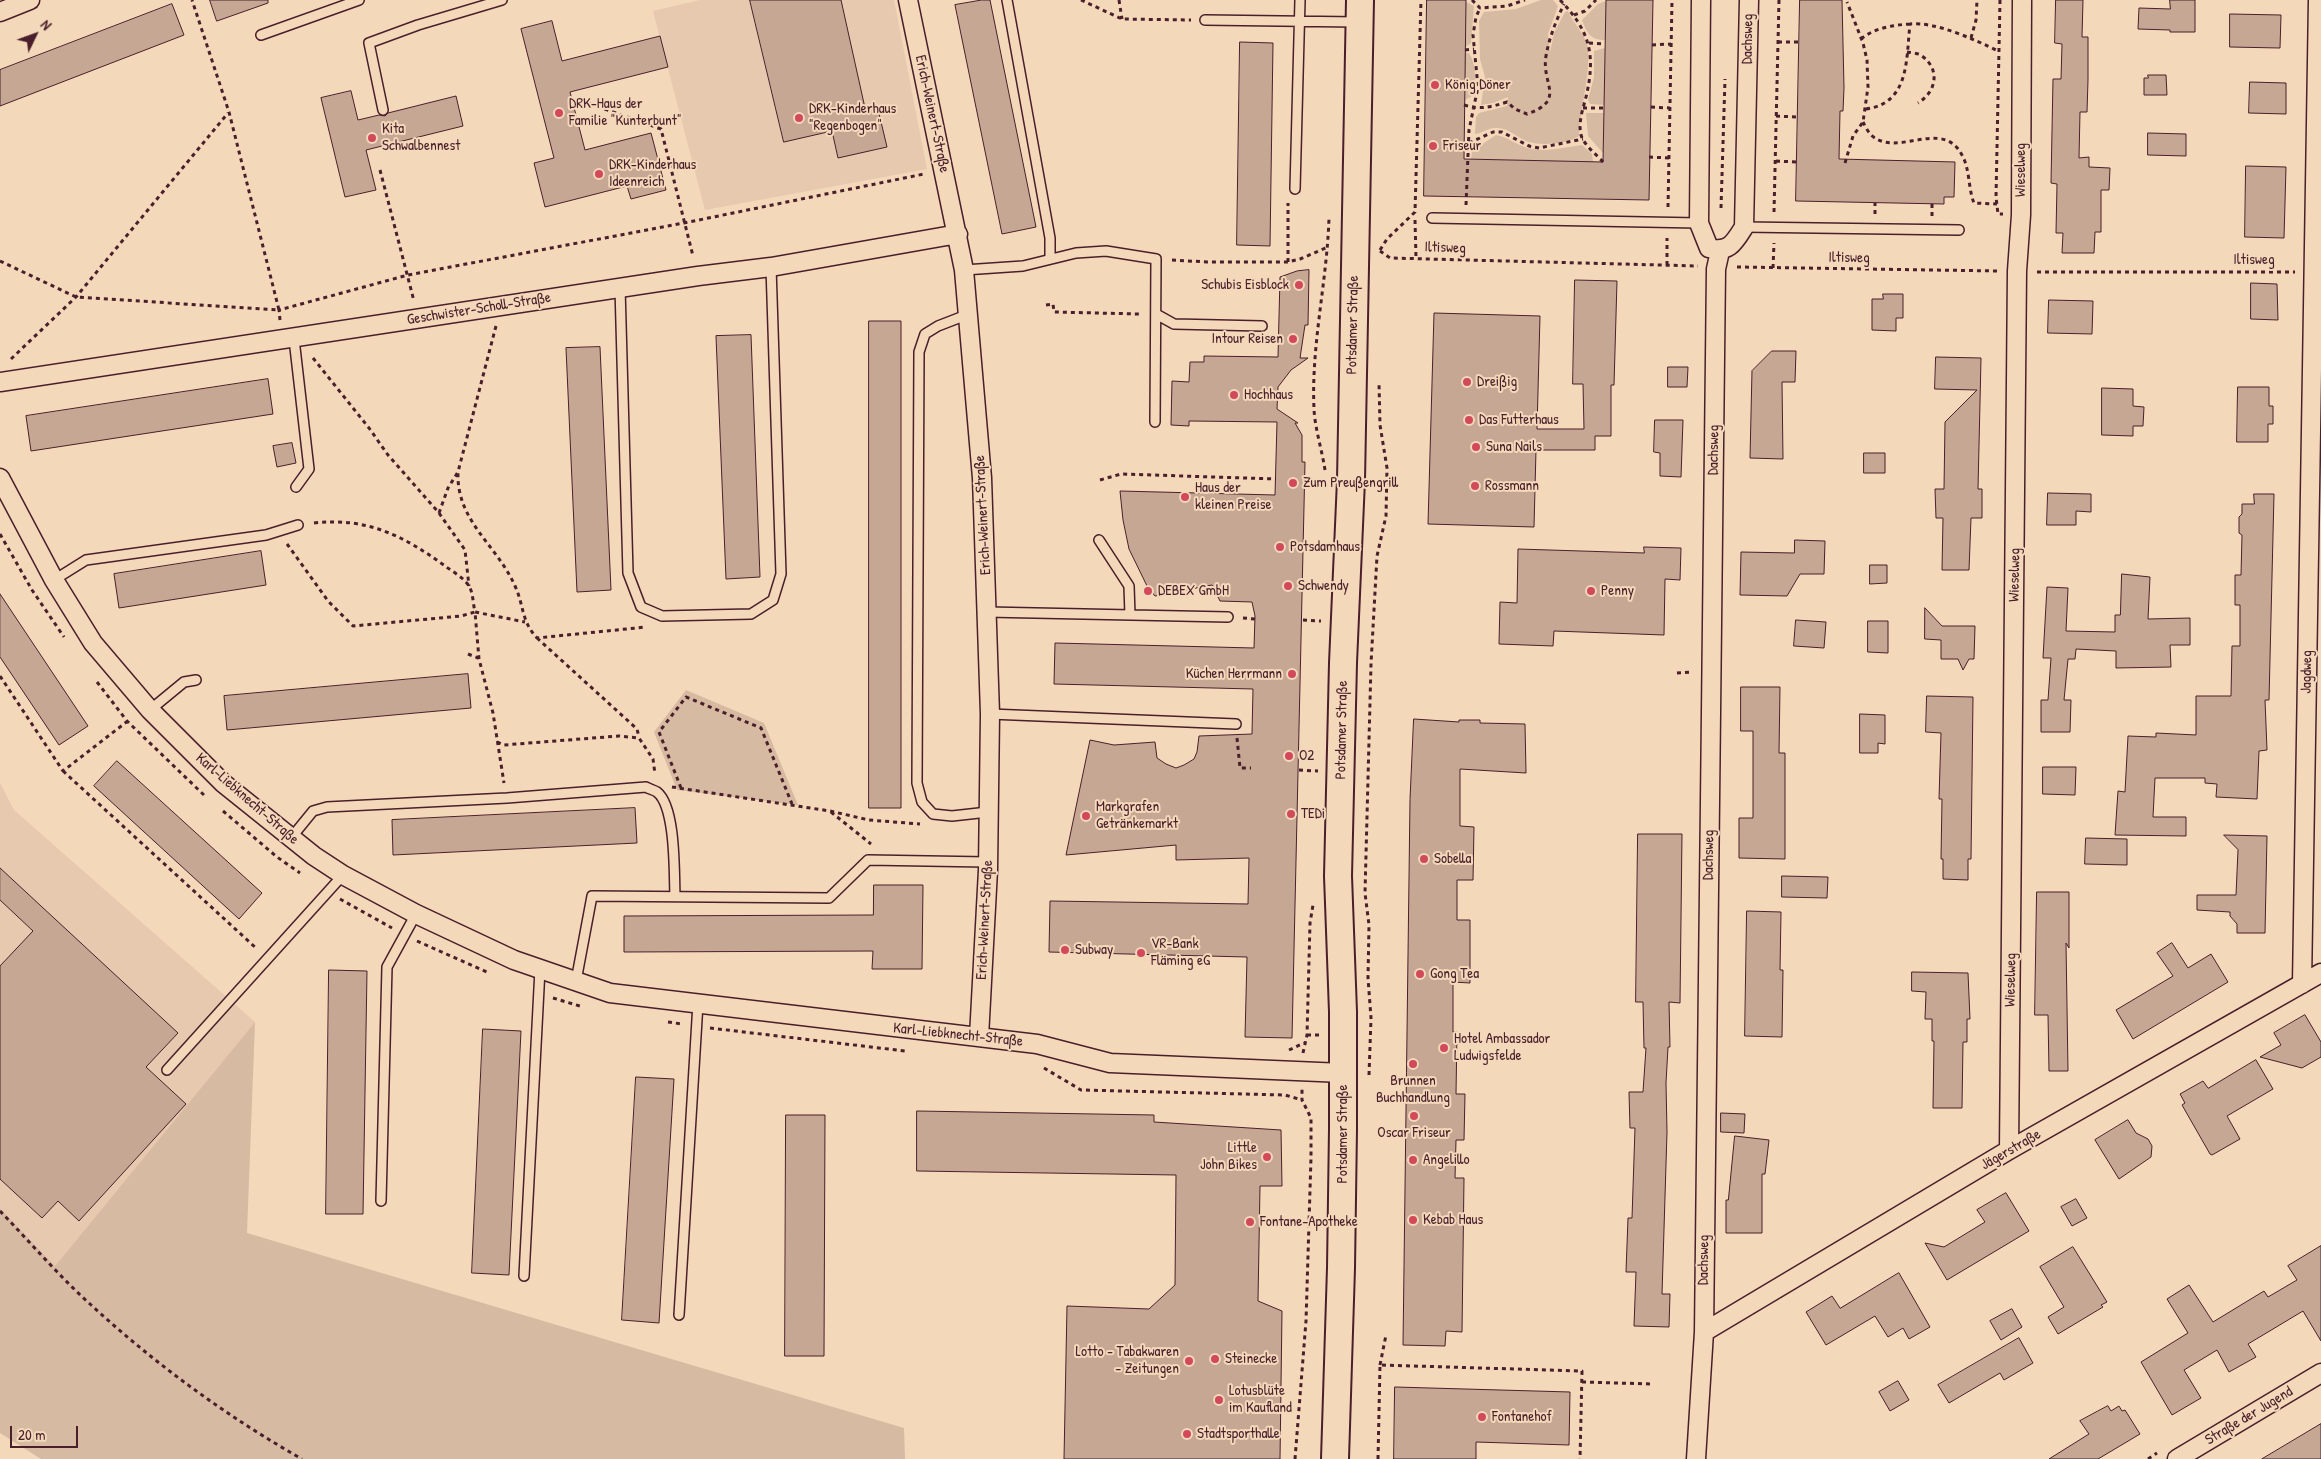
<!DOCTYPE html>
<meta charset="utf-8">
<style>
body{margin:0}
#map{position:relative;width:2321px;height:1459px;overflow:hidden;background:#f3d8ba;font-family:"Patrick Hand",sans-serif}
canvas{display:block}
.north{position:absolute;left:10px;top:10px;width:50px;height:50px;-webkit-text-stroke:4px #f3d8ba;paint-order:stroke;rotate:48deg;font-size:14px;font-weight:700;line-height:20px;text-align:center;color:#4a1f2b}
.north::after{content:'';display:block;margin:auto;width:18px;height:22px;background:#4a1f2b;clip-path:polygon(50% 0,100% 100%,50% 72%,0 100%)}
.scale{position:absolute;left:10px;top:1426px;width:68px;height:22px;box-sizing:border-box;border:2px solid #4a1f2b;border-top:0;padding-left:6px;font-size:15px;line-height:18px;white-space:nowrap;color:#4a1f2b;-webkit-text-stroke:4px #f3d8ba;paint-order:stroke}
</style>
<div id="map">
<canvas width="2321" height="1459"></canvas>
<div class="north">N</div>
<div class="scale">20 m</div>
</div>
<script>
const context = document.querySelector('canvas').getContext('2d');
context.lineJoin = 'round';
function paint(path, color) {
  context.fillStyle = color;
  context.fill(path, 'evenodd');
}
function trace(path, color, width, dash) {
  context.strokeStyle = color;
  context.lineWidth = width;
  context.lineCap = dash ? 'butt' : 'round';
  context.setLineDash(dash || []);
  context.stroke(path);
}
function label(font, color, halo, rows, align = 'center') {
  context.font = font + ' "Patrick Hand",sans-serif';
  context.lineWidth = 4;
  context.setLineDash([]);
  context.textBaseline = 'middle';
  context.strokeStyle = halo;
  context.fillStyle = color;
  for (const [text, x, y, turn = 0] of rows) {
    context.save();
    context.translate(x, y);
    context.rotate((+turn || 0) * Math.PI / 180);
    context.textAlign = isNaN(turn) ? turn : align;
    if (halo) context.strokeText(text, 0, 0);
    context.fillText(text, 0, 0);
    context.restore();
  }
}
paint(new Path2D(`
 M700,0H894L927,169L705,210L653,11Z
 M0,783L14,810L255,1022L55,1266L0,1208Z`), '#e6c9af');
paint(new Path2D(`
 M1541,0H1553L1558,6L1548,34L1550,52L1554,33L1565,12L1568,11C1573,22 1582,31 1586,42C1594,62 1579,112 1579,136C1568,144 1542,146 1529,142C1518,139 1510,128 1497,128C1489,127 1483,133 1475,134L1476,117L1479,113L1507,106L1508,97L1493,103L1481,105L1485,77L1480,59L1479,21L1484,12L1516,9Z
 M1606,1L1605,40C1590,40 1587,33 1582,20L1598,4Z
 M1466,2L1474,6L1471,43L1465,47Z
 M1605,48L1604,105L1590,104L1588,100L1594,77V51Z
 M1465,53H1469C1477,66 1476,82 1472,96L1465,100Z
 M1586,113H1604L1603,153L1588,136Z
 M1496,135C1508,137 1516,145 1528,148C1546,153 1564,147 1582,145L1592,154L1593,162L1471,159L1472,151Z
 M686,690L764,723L798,805L677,790L654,732Z
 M255,1022L247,1233L904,1428L905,1459H41L0,1433V1208L55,1266Z`), '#d7baa2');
const building = new Path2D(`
 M210,0H268V3L217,21Z
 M750,0H841L865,108L877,105L887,147L838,158L832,131L784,142Z
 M982,0H990L1036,227L1002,234L955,5Z
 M1427,0H1466L1464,159L1603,162L1606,0H1653L1649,200L1424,196Z
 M1800,0H1842L1844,88L1843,111H1840L1839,159L1955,162L1954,197H1944V204L1796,201Z
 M2056,0H2083L2082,37H2088V80L2087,112H2080L2079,158L2089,157V167L2110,168L2109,190H2101V232H2095L2094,253H2062L2063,233H2056L2057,184L2051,183L2053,79H2061L2062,44L2055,43Z
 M2170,0H2195V32H2170V30L2138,29L2139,8L2170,9Z
 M172,4L184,35L0,106V70Z
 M2230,14L2281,15L2280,48L2230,47Z
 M552,21L562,61L660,36L668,67L570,92L585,150L651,133L666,190L631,199L627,186L545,207L534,163L554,158L521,29Z
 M1240,42L1273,43L1270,246L1237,245Z
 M2148,75H2166L2167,95H2144V78H2148Z
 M2250,82L2286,83V114L2249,113Z
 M351,91L358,120L379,115L385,116L388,113L456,96L463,126L366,150L376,190L345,197L321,98Z
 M2148,133L2186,134V156L2148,155Z
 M2246,166L2286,167L2284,238L2245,237Z
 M1309,270L1308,325H1305L1300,358H1308L1291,370L1278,387L1277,409L1298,423H1295L1302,435V462H1305L1292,1038L1245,1037L1247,957L1049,952L1050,901L1248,904L1249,858L1176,860V845L1066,855L1090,740L1114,745L1155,742L1157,758L1166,764L1176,768L1184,765L1194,759L1197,752L1199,736L1252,734L1253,689L1054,684L1055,643L1254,648L1255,616L1252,602L1220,601L1212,585L1155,596L1148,588L1129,549L1123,520L1120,491L1275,495L1277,422L1189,421V426L1171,425L1172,381L1189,382L1190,362H1204V356L1278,357L1280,277L1297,271Z
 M1575,280L1617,281L1614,385H1611V436H1595V450H1536L1534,527L1428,524L1434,313L1540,316L1537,429H1584L1583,384H1573Z
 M2251,283L2277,284L2278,320L2251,319Z
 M1883,294H1903V318H1896V331L1872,330V299H1883Z
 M2049,300L2093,301L2092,334L2048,333Z
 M869,321H901V808H869Z
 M751,335L760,577L726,579L716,336Z
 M600,347L611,590L577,592L566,348Z
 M1772,351H1796L1795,382H1782L1783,459L1750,458L1752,371Z
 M1936,357L1981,358L1978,489H1982V518H1971L1969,570H1942L1943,518H1936L1935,489H1944L1945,422L1977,390L1935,389Z
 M1668,367H1688L1687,387H1668Z
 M268,379L273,414L31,451L26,416Z
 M2238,387H2269V406H2273V424H2268V442H2237Z
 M2102,388L2133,389V406L2144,407L2143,426H2133V436L2102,435Z
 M1655,420H1683L1681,477L1660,476V453L1654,452Z
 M292,443L296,463L277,467L273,446Z
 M1864,453H1885V473H1864Z
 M2048,493L2091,494V512L2076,511V525H2047Z
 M2254,494H2274L2269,700H2265L2267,750L2259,751L2257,799L2216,797L2217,784L2205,783V778H2155L2153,817H2186V836L2115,835L2118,791L2125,792L2128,736L2156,737V733L2196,735V696H2231L2232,646H2240V605H2235V575H2241L2242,535L2239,533V517L2242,514V504H2254Z
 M1795,540L1825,541L1824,574H1800L1787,596L1740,595L1741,552L1794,553Z
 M1644,547L1681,548L1680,580L1665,579L1664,635L1554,631L1553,646L1499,644L1500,602L1517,603L1518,549L1644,553Z
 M261,551L266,585L119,608L114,574Z
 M1870,565H1887V583L1870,584Z
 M2122,574L2150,577L2148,619L2190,618V645H2170L2171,667L2116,668V651L2076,649L2075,659H2068L2064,700H2071L2070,732H2041V700H2048L2051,658H2043L2047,587L2068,588L2066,631L2115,632V615H2120Z
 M0,594L88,726L59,745L0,657Z
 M1925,608L1942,626H1975L1974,659H1969L1963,670L1958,659H1941V640L1925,639Z
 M1796,620L1826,622L1824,648L1794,646Z
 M1868,621H1888V653L1868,652Z
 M468,674L471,708L227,730L224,696Z
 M1741,687H1780L1779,753H1785V859L1739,858V818H1753V731H1741Z
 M1927,696L1973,697L1971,859H1968V880L1943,879V859H1941L1942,799H1939L1941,733L1926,732Z
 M1860,714L1885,715V744L1878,743V753H1860Z
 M1414,719L1459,722V720H1480V723L1525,724L1526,773L1460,769V826L1474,827L1473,880H1457V920H1470V983L1453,982V1032H1457L1456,1094H1465L1464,1140H1456L1455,1178H1464L1462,1332L1446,1331L1445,1346L1403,1345L1410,800Z
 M117,761L262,893L239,919L94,786Z
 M2043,767H2076L2075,795L2043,794Z
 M635,808L637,843L393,855L392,820Z
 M1638,834H1682L1680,1003L1669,1002L1670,1047H1668L1666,1083L1667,1132L1662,1294H1670L1669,1327L1634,1326L1636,1272H1626L1628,1218H1632L1635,1128H1630L1629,1092H1643L1646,1048H1644L1643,1002H1636Z
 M2224,835L2267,836L2265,933H2237V924L2230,916V912L2197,910V895H2236L2238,850Z
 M2086,838L2127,839V865L2085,864Z
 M0,868L178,1033L146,1067L186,1104L79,1221L58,1201L42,1218L0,1179V966L33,931L0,900Z
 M1782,876L1828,877L1827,898L1782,897Z
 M874,885H923L922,969H872L873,951L624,952V916L873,915Z
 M2037,892H2069V948L2066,943L2068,1071H2049L2048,1015H2035Z
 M1747,911L1781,912L1780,970H1783L1782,1037L1745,1036Z
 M2172,943L2188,968L2211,954L2228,982L2133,1039L2116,1010L2173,976L2157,953Z
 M329,970L367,971L363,1214H326Z
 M1912,972L1968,973L1970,1019H1967V1042H1963L1962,1108H1933L1934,1041H1932V1019H1925L1926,992L1912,991Z
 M2305,1015L2321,1042V1057L2302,1068L2260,1057L2281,1045L2274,1033Z
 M483,1029L521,1031L509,1275L472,1273Z
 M2256,1060L2273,1089L2227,1116L2240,1139L2212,1155L2210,1154L2182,1105L2185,1103L2180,1094L2203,1081L2208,1088Z
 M636,1077L674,1079L659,1323L622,1320Z
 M917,1111L1154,1115V1122L1281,1130L1282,1186H1260L1258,1301L1282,1311L1280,1459H1064L1067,1306L1149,1309L1175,1285L1176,1175L917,1171Z
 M1721,1113L1745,1114L1744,1133L1721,1132Z
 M786,1115H825L824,1356H785Z
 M2128,1120L2136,1133L2148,1139L2152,1146L2151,1157L2119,1179L2095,1140Z
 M1735,1136L1769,1140L1765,1174H1762V1233H1726V1200H1728Z
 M2006,1193L2029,1231L1947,1280L1925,1243L1944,1247L1985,1222L1977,1210Z
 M2076,1199L2087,1218L2072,1226L2061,1207Z
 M2321,1246V1341L2303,1311L2248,1344L2256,1357L2229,1372L2217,1350L2184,1370L2201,1398L2172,1415L2141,1362L2188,1333L2167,1299L2189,1285L2213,1322L2264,1291L2268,1297L2297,1280L2288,1266Z
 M2073,1247L2107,1302L2101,1305L2103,1307L2058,1334L2048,1317L2064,1307L2040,1267Z
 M1899,1273L1930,1327L1909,1339L1903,1328L1888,1337L1875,1316L1826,1345L1806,1312L1832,1296L1840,1308Z
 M2012,1309L2022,1327L2001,1340L1990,1321Z
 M2019,1338L2033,1363L2004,1380L2000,1373L1949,1403L1938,1385Z
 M1898,1381L1909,1400L1890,1411L1879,1392Z
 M1395,1387L1570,1392L1569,1445L1476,1442V1459H1394Z
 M2108,1406L2111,1411L2119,1406L2122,1411L2125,1410L2140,1434L2098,1459H2049L2089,1434L2080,1421Z
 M2321,1424V1459H2262Z`);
paint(building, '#c6a794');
trace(building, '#4a1f2b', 1);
const service = new Path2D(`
 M1007,0L1050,238V259
 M1205,20L1357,22
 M261,35L359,0
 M383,110L369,43L418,25L502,0
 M1295,189L1300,0
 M1432,218L1699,223
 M1744,227L1959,230
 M964,270L1023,266L1076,253L1106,251L1156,259L1155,422
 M620,288L628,573L641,607L662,616L751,614L773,600L781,574L771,267
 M969,314L938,326L925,334L919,352L917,783L922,802L933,814L952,816L988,812
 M1156,314L1174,324L1262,326
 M294,339L309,469L296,487
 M1099,540L1129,586L1130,615
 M54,580L86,560L266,535L298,525
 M987,612L1228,617
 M150,710L184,682L196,680
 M990,714L1236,724
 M291,838L313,811L327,807L507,798L646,787C649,789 654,790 657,792C676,807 674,873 675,896
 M576,981L592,896L829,898L868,860L987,862
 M167,1070L343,875
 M381,1201L387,967L416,914
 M524,1276L540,969
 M679,1315L698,1003`);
const minor = new Path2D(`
 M908,0L964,270L982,478L990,714L988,870L979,1037
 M1701,0L1699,223L1709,248C1729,253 1734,243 1744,227L1749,0
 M0,12L30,0
 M0,382L698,276L771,267L958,234
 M0,478L54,580L93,643L150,710L223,783L314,856L343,875L416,914L514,960L610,993L1037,1044L1110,1063L1343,1073
 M2302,984L2318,0
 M2009,1150L2017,271L2021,215L2022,0
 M1704,1332L2009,1150L2321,973
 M1696,1459L1704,1332L1716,269L1720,251
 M2177,1459L2321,1373`);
const secondary = new Path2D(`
 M1335,1459L1341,1268L1343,1129V1012L1338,876L1343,663L1351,480L1360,0`);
trace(service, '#4a1f2b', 12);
trace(minor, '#4a1f2b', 21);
trace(secondary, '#4a1f2b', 30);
trace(new Path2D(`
 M1081,0L1122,19L1191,20
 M1119,0L1122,19
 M1472,0L1480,8L1507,6L1525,0
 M1560,0C1590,31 1596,55 1586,97C1583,109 1578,122 1581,135C1584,145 1596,154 1603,162
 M2000,0L1996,197L1998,214H2003
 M1574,15L1585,11L1596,0
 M1971,38L1976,20L1977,0
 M1861,39C1874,28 1893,25 1910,24
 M1778,42H1799
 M1589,43L1605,44
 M1652,45L1671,44
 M1465,50L1474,49
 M1907,52C1912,53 1919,53 1922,56C1941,70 1936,92 1918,103
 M582,101L661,129L693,256
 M1464,105C1480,110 1491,107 1507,102L1515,109L1527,114C1567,100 1541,84 1546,56C1549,38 1556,21 1564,4
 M1651,107L1670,108
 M1583,108H1604
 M1866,109C1910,103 1906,59 1910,24C1934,21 1976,40 1998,51
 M1776,116L1797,117
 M1863,122C1865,126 1868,132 1871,135C1897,159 1942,117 1962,155C1970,169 1968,188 1974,203L1997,204
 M1469,143L1493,132H1502L1529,146L1539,148L1583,139
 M1649,157L1669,158
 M1776,161L1797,162
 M1845,163L1853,136L1863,122L1868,87L1867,60L1863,43L1847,2
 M380,170L414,301
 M1466,205L1469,130L1478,87L1473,35L1476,17L1480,8
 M1668,207L1672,0
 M1721,208L1725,79
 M1774,212L1779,0
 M1875,214V203
 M1932,216V204
 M1415,220L1416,258
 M1380,250L1387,239L1415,212L1421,0
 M1380,251L1390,258L1698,266
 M1172,260L1207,262H1288L1300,259L1328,247
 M0,261L76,297L279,310L229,112L192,0
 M1288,262V203
 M1667,265V238
 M1737,267L1998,271
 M1773,268L1774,243
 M2037,272H2295
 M1046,305L1053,304L1054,312L1140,314
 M280,320L279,310L408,275L684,223L924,174
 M496,326L458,472C456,521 497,545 515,586C524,605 521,621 537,638L646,627
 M313,358L369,428L388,455L439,513L448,488L458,472
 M11,359L76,297L228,113
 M1325,470C1322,450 1315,429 1314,409C1311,345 1327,282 1329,218
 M1100,480L1121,474L1276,479
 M1305,480L1327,482
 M439,513L465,550L469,586
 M314,523C367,517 404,536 445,566C453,572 463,577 469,586C473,592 473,604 475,612L525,622
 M0,534L32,590L64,637
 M287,544L328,601L353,626L461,616L475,612L479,659L493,713L504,783
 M1243,618L1255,619
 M1303,620L1321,621
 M537,638L637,729L639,737
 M468,654L478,658
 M1677,673L1692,672
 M0,676L63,771L129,720
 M97,682L127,721L206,797
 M1237,738L1240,768H1251
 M497,742L504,745L619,736L639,738L653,759L655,774
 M1299,770L1318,771
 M63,771L256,948
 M672,787L830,811L869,820L920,824
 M681,788L659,732L686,697L761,728L792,804
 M223,811L277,857L300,873
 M831,812L871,844
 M340,899L392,928
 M417,941L489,973
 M553,998L583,1007
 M668,1022L682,1024
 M710,1028L905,1051
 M1307,1035H1320
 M1289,1050L1304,1043
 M1303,1053L1307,1035L1310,923L1313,905
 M1044,1068L1081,1090L1285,1095L1302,1100
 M1369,1075L1371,1018L1368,978L1369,925L1365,893L1371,664L1377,556L1386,516L1387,468L1380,425L1379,383
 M0,1211C30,1242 58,1275 90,1304C154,1363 226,1416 302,1459
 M1380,1365L1386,1335
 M1582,1382L1653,1384
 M1295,1459L1306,1321L1311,1157V1118L1302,1100V1089
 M1378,1459L1380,1365L1582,1371L1580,1459
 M2148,1459L2157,1453`), '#4a1f2b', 3, [4, 4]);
trace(service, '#f3d8ba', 9);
trace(minor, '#f3d8ba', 18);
trace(secondary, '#f3d8ba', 26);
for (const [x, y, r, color] of [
 [1435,85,5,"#d1495b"],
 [559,113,5,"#d1495b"],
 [799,118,5,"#d1495b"],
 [372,138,5,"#d1495b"],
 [1433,146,5,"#d1495b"],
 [599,174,5,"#d1495b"],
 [1299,285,5,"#d1495b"],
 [1293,339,5,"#d1495b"],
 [1467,382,5,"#d1495b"],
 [1234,395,5,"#d1495b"],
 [1469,420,5,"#d1495b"],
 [1476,447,5,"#d1495b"],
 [1293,483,5,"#d1495b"],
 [1475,486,5,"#d1495b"],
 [1185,497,5,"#d1495b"],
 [1280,547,5,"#d1495b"],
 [1288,586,5,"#d1495b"],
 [1148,591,5,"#d1495b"],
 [1591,591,5,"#d1495b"],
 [1292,674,5,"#d1495b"],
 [1289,756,5,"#d1495b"],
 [1291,814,5,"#d1495b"],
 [1086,816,5,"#d1495b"],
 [1424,859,5,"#d1495b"],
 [1065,950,5,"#d1495b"],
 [1141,953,5,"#d1495b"],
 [1420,974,5,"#d1495b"],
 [1444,1048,5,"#d1495b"],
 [1413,1064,5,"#d1495b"],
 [1414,1116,5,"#d1495b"],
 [1267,1157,5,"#d1495b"],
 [1413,1160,5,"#d1495b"],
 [1413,1220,5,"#d1495b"],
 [1250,1222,5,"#d1495b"],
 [1215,1359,5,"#d1495b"],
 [1189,1361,5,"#d1495b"],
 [1219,1400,5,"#d1495b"],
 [1482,1417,5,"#d1495b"],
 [1187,1434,5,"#d1495b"]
]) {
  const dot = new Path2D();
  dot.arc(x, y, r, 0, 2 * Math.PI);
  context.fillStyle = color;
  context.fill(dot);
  trace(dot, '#f3d8ba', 2);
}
label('15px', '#4a1f2b', '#f3d8ba', [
 ["Dachsweg",1748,39,-89],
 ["Erich-Weinert-Straße",932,114,78],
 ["Wieselweg",2021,170,-90],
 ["Iltisweg",1445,248,2],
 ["Iltisweg",1849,258,1],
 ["Iltisweg",2254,260],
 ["Geschwister-Scholl-Straße",479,309,-9],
 ["Potsdamer Straße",1353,325,-89],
 ["Dachsweg",1714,450,-89],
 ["Erich-Weinert-Straße",983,515,-93],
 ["Wieselweg",2015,575,-89],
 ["Jagdweg",2307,672,-89],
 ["Potsdamer Straße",1342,730,-89],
 ["Karl-Liebknecht-Straße",247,799,41],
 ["Dachsweg",1709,855,-89],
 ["Erich-Weinert-Straße",985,920,-87],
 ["Wieselweg",2011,980,-89],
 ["Karl-Liebknecht-Straße",958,1035,6],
 ["Potsdamer Straße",1343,1134,-90],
 ["Jägerstraße",2011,1150,-30],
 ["Dachsweg",1704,1260,-89],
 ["Straße der Jugend",2249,1416,-31]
]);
label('15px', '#4a1f2b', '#f3d8ba', [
 ["König Döner",1445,85],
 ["DRK-Haus der",569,104],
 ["Familie \"Kunterbunt\"",569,121],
 ["DRK-Kinderhaus",809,109],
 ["\"Regenbogen\"",809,126],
 ["Kita",382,129],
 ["Schwalbennest",382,146],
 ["Friseur",1443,146],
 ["DRK-Kinderhaus",609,165],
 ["Ideenreich",609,182],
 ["Schubis Eisblock",1289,285,"right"],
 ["Intour Reisen",1283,339,"right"],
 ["Dreißig",1477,382],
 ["Hochhaus",1244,395],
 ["Das Futterhaus",1479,420],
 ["Suna Nails",1486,447],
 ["Zum Preußengrill",1303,483],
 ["Rossmann",1485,486],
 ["Haus der",1195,488],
 ["kleinen Preise",1195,505],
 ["Potsdamhaus",1290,547],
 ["Schwendy",1298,586],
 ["DEBEX GmbH",1158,591],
 ["Penny",1601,591],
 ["Küchen Herrmann",1282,674,"right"],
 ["O2",1299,756],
 ["Markgrafen",1096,807],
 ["Getränkemarkt",1096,824],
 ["TEDi",1301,814],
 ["Sobella",1434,859],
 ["VR-Bank",1151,944],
 ["Fläming eG",1151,961],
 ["Subway",1075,950],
 ["Gong Tea",1430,974],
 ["Hotel Ambassador",1454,1039],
 ["Ludwigsfelde",1454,1056],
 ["Brunnen",1413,1081,"center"],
 ["Buchhandlung",1413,1098,"center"],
 ["Oscar Friseur",1414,1133,"center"],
 ["Little",1257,1148,"right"],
 ["John Bikes",1257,1165,"right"],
 ["Angelillo",1423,1160],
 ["Kebab Haus",1423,1220],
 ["Fontane-Apotheke",1260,1222],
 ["Lotto - Tabakwaren",1179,1352,"right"],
 ["- Zeitungen",1179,1369,"right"],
 ["Steinecke",1225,1359],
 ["Lotusblüte",1229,1391],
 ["im Kaufland",1229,1408],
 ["Fontanehof",1492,1417],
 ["Stadtsporthalle",1197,1434]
], 'left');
</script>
